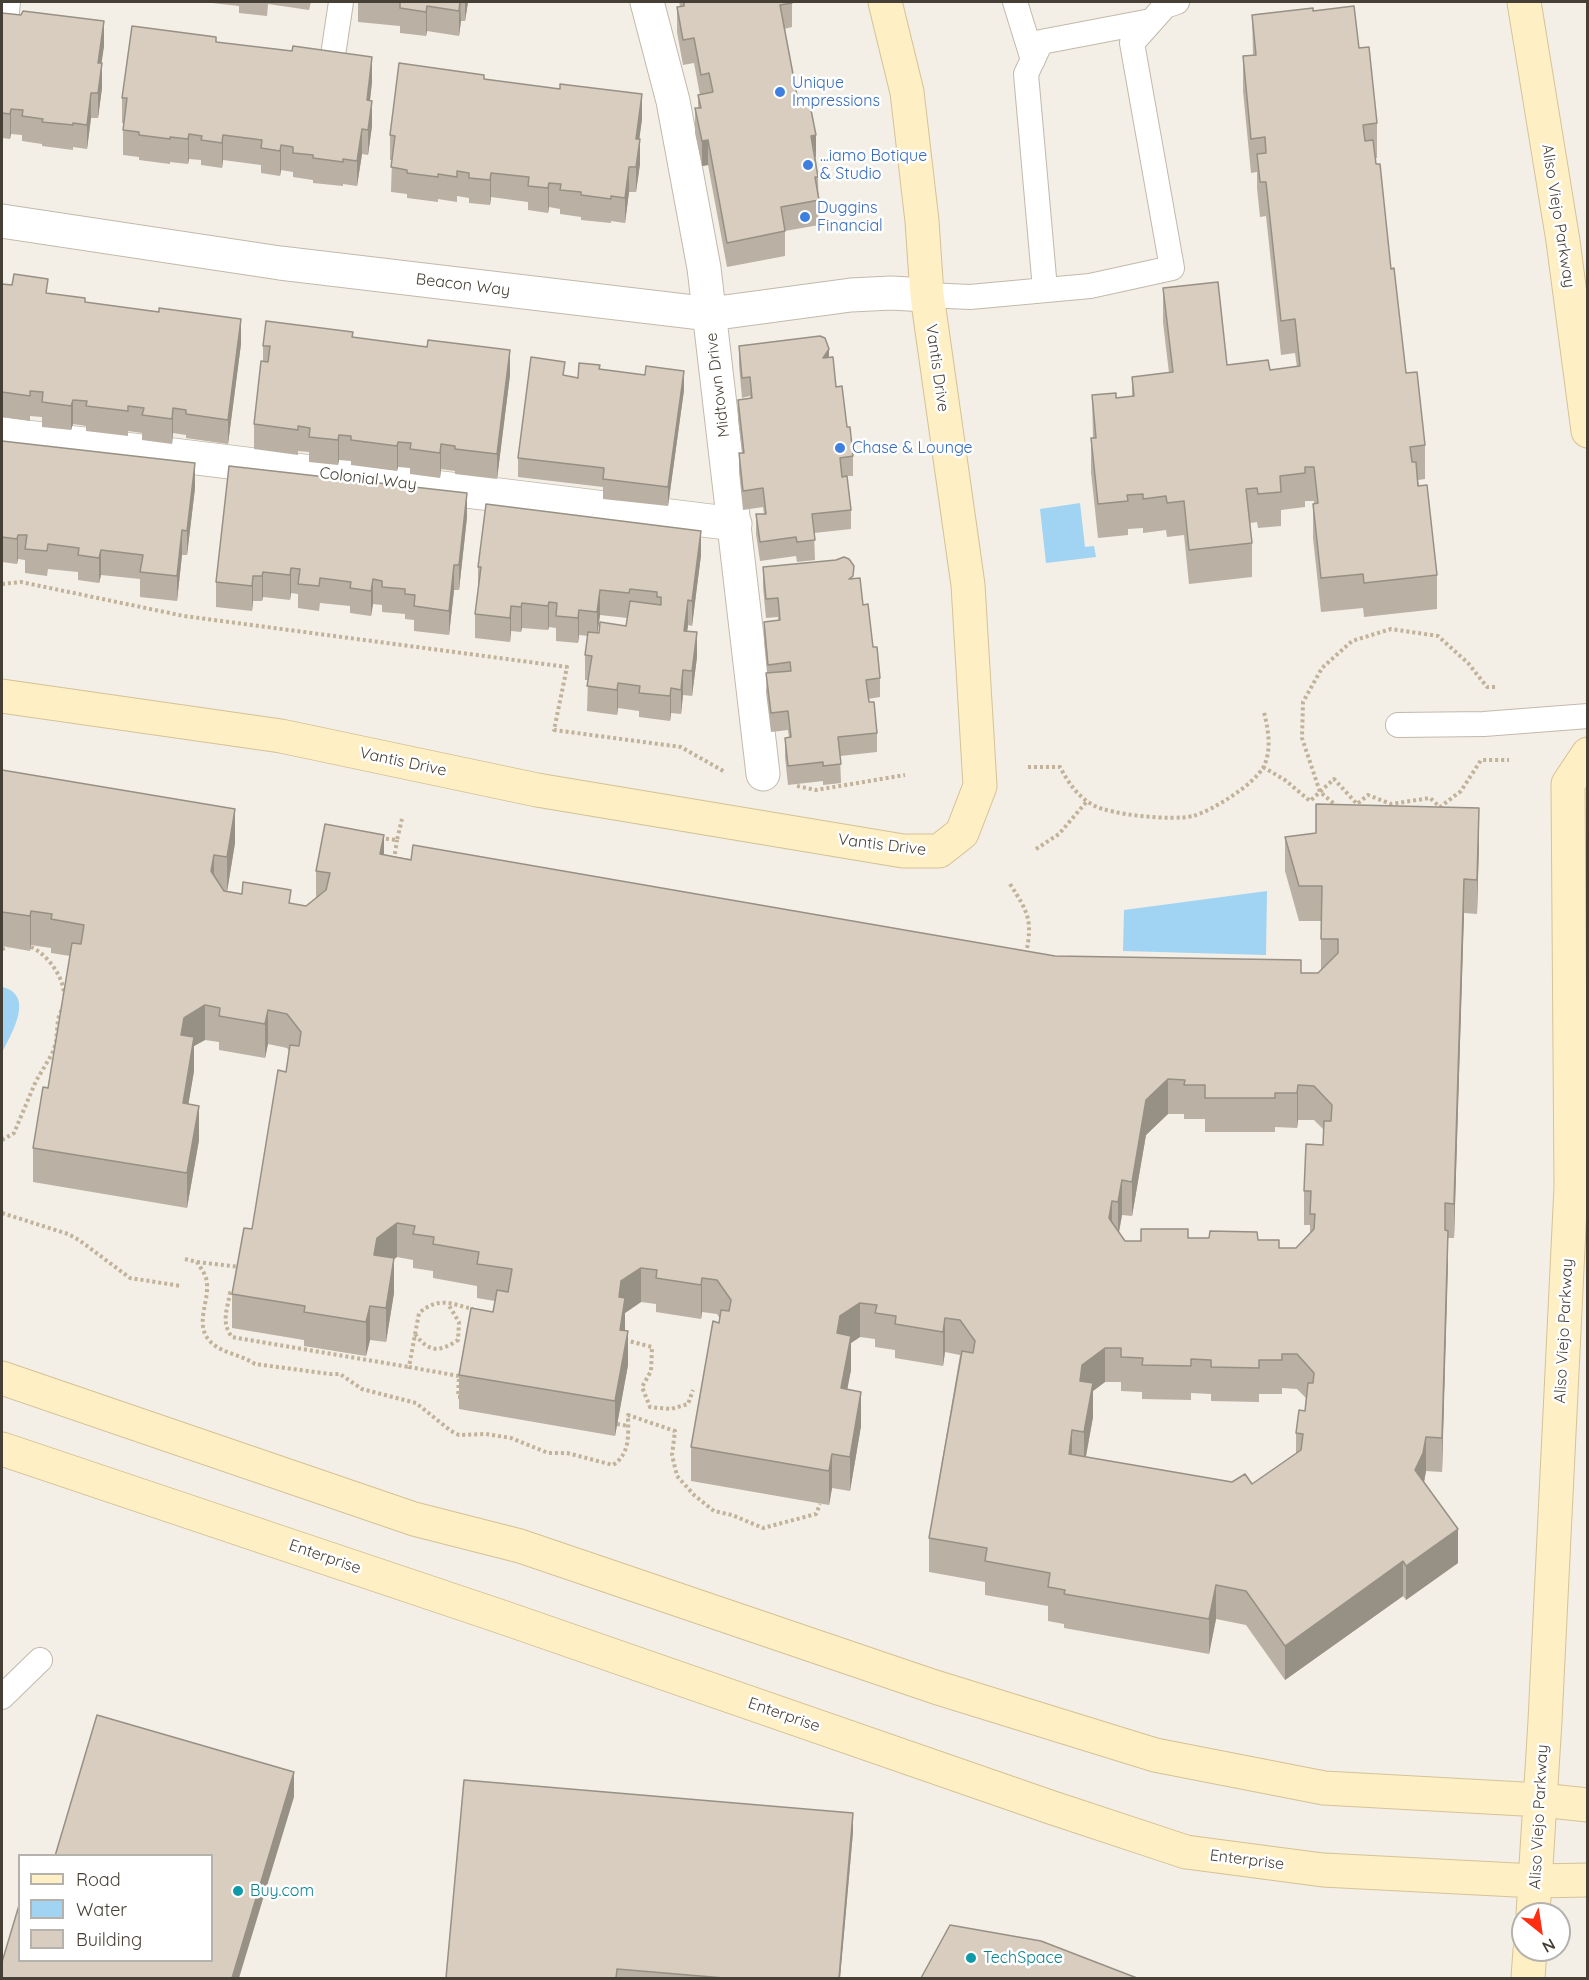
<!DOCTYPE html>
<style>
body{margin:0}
#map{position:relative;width:1589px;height:1980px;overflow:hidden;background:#f3efe6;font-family:Quicksand,sans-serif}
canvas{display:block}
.frame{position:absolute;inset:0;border:3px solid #463f35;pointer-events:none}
.legend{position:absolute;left:18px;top:1854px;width:195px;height:108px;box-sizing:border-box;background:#fff;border:2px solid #b5b2ae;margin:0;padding:8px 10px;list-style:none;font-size:18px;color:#463f35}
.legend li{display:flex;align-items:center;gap:12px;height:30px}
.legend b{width:30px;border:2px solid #b5b2ae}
.north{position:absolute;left:1511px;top:1902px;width:60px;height:60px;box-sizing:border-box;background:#fff;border:2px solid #b5b2ae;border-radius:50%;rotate:150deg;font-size:16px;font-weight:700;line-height:24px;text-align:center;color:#463f35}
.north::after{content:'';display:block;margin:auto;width:21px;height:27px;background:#ff2d12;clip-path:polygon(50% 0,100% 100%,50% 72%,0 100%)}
</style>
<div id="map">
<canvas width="1589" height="1980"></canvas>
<div class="frame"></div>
<ul class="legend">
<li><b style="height:8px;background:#ffefc5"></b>Road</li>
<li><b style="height:16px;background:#a0d4f2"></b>Water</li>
<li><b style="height:16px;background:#d8cdbe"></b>Building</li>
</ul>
<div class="north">N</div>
</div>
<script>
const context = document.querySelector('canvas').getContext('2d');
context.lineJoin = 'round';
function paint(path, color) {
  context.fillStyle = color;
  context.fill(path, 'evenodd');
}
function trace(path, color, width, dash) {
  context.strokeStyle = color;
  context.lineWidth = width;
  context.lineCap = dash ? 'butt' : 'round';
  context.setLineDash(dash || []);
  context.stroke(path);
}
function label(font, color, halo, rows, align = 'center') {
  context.font = font + ' Quicksand,sans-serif';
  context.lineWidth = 5;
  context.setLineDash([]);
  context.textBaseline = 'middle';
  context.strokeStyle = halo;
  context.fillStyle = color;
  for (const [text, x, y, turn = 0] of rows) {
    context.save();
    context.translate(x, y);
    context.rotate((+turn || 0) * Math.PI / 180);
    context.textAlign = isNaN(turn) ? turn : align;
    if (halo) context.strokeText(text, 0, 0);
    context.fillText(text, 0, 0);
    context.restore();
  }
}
paint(new Path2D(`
 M1080,503L1085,547L1094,546L1096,557L1046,563L1040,509Z
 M1267,891L1266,955L1123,951L1124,910Z
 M2,987C36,995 11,1034 2,1053Z`), '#a0d4f2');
const lane = new Path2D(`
 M1015,2L1033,60
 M7,12L8,2
 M333,55L341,2
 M1045,289L1026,74L1041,42L1151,21
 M927,295L970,297L1090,286L1172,268L1132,43L1165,6L1177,2
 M1398,725L1484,724L1588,716
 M2,1697L40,1660`);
const street = new Path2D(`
 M647,2L673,101L704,268L763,774
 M2,221L280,263L710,314L851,295L891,293L927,295
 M2,434L735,524`);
const secondary = new Path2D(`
 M1524,2L1563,241L1588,431
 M2,696L281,736L537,790L903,851H939L962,833L980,786L968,585L927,295L922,221L907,92L885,2
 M2,1378L414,1519L520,1546L935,1687L1155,1755L1324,1788L1541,1800L1588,1805
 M2,1449L502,1617L1050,1807L1186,1852L1323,1870L1535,1881L1588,1880
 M1533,1914L1545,1721L1571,1187L1568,784L1588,754
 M1528,1978L1530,1950`);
trace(lane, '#c2b9ab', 26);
trace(street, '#c2b9ab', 35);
trace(secondary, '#d5c295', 35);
trace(new Path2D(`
 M2,584L21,582L184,616L567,667L554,730L681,747L725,772
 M1028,767H1060C1068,782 1077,796 1093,805C1111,815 1172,821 1193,816C1212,811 1255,784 1264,766C1272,749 1268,729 1264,712
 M1263,767L1285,780L1310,801L1334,779L1357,804L1368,795L1391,804L1430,798L1440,807L1461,791L1481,760H1509
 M797,786L816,790L905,775
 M1338,807L1320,792L1302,738L1303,702L1322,668L1352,641L1391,629L1438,636L1468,663L1487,687H1497
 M380,838L397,840L402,819
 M1036,849L1059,834L1088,800
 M394,860L397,840
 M1010,884C1028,912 1033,920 1026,954
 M31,947C47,954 64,977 64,995
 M2,949L8,947
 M2,1140L14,1133L36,1081L52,1054L56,1043L58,1019L63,1006
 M2,1213L68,1234L79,1240L130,1278L181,1286
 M185,1259L197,1262C200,1267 204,1272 206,1278C212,1300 191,1326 213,1344C225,1354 242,1355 255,1364L330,1374H340L362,1389L416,1403L451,1431L459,1435L486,1434L511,1438L548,1453H567L613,1465C631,1453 628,1434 628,1415L675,1431L672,1455L677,1476L694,1495L714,1511L732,1515L763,1528L816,1514L820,1504
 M197,1262L240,1267
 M236,1289L230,1293C227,1310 221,1323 232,1337L409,1367
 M415,1334C429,1353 440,1352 458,1340L459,1322L448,1304
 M625,1340L652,1347L651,1371L642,1387L650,1407L671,1409L688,1404L693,1390
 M461,1397H458L459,1376L409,1367L419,1313C440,1296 450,1304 473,1309
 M617,1424L628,1426`), '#c1b299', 4, [3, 3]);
trace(lane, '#fff', 24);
trace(street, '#fff', 33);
trace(secondary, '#ffefc5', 33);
paint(new Path2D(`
 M212,2H311L309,10L268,4L267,16L239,13V6L212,3Z
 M358,2H468L465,21H461L459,36L427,31L426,36L400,33V26L358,22Z
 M679,2H792V27L784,29L799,106L816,160L818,177L819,225L785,231V256L727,267L708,165L702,166L695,133V108H698V95H700L694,63L683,65L677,32V7L680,6Z
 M1313,11L1359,48L1377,123V158H1375L1406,373L1425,445V479L1418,480L1437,575V609L1364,617L1363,608L1321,612L1313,538V504H1314V501H1305V507L1281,510V526L1258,528L1257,522L1250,523L1252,543V577L1189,584L1184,535L1167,537L1166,530L1143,533V528L1128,529V535L1098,538L1091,472V438H1093L1092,395L1116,398L1132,396V377L1169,373L1163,322V288L1227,365L1270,370L1297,367L1295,353L1281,355L1266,216L1260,217L1257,188V172L1251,173L1243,91V56L1253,55L1252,15Z
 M2,13L104,46L101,63L102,88L98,118H91L87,149L73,147V150L42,146V144L22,141V135L11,134L10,139L2,138Z
 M216,42L372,82L370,101L372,126L368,155L362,154L357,186L343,184V186L313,183V180L293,177V172L281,170L280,176L261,173V165L223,160L222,168L201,165V160L189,159L188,164L170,162V164L139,160V157L123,155V130L124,123H122V98Z
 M484,80L642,119L639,139L640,164L636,192H629L625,223L611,221V223L581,220V217L560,214V209L549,207L548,213L528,210V202L491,197L490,205L469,203V198L457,196V202L438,199V202L407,198V194L391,192L392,160H390V135Z
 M2,284L85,302L241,344L228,444L186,438V435L173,433L172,444L142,440V433L128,431V436L86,431V426L73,424L71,430L42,427V417L30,416V421L2,417Z
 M353,337L510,375L497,479L455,474V471L441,469L440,478L410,474V468L398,467L397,471L351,465V461L339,460L338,465L309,462V452L298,451V455L254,449V424L263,361V346Z
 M739,346L829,358L847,427L853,456V476H847L851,510V529L814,533L815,560L797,562L796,556L760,561L756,534V514H764L763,507L743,510L739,472V453H742L738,419V400L750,399V396L742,398L739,365Z
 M600,369L684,390L668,506L603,499V487L518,477V458L565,376L578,378Z
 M2,441L195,488L187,555H182L177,601L140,597V579L101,575L99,583L78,580V572L48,569L47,576L25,573V560L18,559L17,564L2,562Z
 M467,517L459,590H454L449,635L414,631V620L405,619V614L382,612V605L373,604L371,616L350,613V606L320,603L319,611L298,608V594L291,593L290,600L263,597L262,601H253L252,611L216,607V582Z
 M701,555L692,626L688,625L687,631L697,657L692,696L683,695L681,714L671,713L670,721L639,717V711L618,708L617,715L587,711L588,680H585V655L588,636L579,635L578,643L556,641V628L549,627L548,630L522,628L521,632L511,631L510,642L475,638V614L478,591V567ZM600,615L627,618L626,626L597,633Z
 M763,567L854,578L863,605L880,678V697L868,699L877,733V752L840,756L841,783L823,785V781L788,785L785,757V738H789L788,730L771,732L766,692L767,673L764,641V622L778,620V617L766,618L763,587Z
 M2,770L235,843L227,891L306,906L316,898V871L384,855L1055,956L1301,973H1318L1321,970V921H1299L1285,871V837L1479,842L1477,914L1464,913L1454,1238H1448L1442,1472L1426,1471L1424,1482L1458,1563L1406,1600L1403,1596L1285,1680L1246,1625L1216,1619L1209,1654L1064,1628V1624L1048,1621V1606L985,1595V1582L929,1572V1538L960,1355L945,1352L943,1366L895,1358V1350L875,1347V1339L860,1337L851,1343V1370L847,1389L861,1426L850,1491L832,1488L829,1505L691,1481V1447L719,1323L720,1319L717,1314L702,1312L701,1319L656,1312V1304L641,1302L625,1313V1331L628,1365L615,1436L459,1409V1375L493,1312L495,1301L477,1298V1286L433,1278V1271L413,1268V1260L397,1257L394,1259V1293L386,1342L370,1340L366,1356L304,1346V1340L232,1328V1294L252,1229L286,1072L289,1051L287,1048L268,1044L265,1058L219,1050V1042L205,1040L194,1046V1071L188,1104L199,1140L187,1208L33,1182V1148L48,1088L70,956L51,953V948L31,945L30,951L2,946ZM1168,1114H1184V1119H1205V1132H1275V1127L1297,1128L1298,1120H1314L1324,1130L1323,1145L1304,1191V1225H1310V1234L1296,1248H1279L1258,1240L1188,1238L1141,1241H1125L1119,1233L1122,1215L1132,1216L1146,1135ZM1105,1382H1121V1391L1142,1392V1399L1191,1400V1393L1211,1394V1401L1259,1402V1394H1282V1388L1297,1389L1306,1398L1305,1411L1296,1433V1453L1252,1484L1232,1482L1086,1457L1093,1417V1391Z
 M853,1832L840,1978H446Z`), '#bab0a3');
paint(new Path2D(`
 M460,2L461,21L459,36V11Z
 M465,2H468L465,21Z
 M427,6V31L426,36V12Z
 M104,21V46L98,88V63Z
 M372,57V82L367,125V100Z
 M102,63V88L98,118V93Z
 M91,93V118L87,149V125Z
 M642,94V119L636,164V139Z
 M372,101V126L368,155V130Z
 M11,109V134L10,139V114Z
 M362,129V154L357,186V161Z
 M189,134V159L188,164V139Z
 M223,135V160L222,168V143Z
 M816,135V160L811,136Z
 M640,139V164L636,192V167Z
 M708,140V165L702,166V141Z
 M281,145V170L280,176V151Z
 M629,167V192L625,223V198Z
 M491,173V197L490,205V180Z
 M549,183V207L548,213V188Z
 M241,319V344L228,444V420Z
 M829,349V368L823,358Z
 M510,350V375L497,479V454Z
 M684,371V390L668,506V487Z
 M73,400V424L71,430V406Z
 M173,408V433L172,444V419Z
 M339,435V460L338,465V440Z
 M398,442V467L397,471V446Z
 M441,444V469L440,478V453Z
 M195,463V488L187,555V531Z
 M467,493V517L459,590V565Z
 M182,530V555L177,601V576Z
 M701,531V555L692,626V601Z
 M18,535V559L17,564V539Z
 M101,550V575L99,583V558Z
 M454,565V590L449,635V611Z
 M291,568V593L290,600V575Z
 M263,572V597L262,601V576Z
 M253,576V601L252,611V586Z
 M373,579V604L371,616V591Z
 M600,590V615L597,637V612Z
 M688,600V625L684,656V631Z
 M549,602V627L548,630V606Z
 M522,603V628L521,632V607Z
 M511,606V631L510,642V618Z
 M579,610V635L578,643V618Z
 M697,632V657L692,696V671Z
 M683,670V695L681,714V690Z
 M618,683V708L617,715V690Z
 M671,688V713L670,721V696Z
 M1479,808V842L1477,914V880Z
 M235,809V843L227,892V857Z
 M384,835V869L380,854Z
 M214,855V890L211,871Z
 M1464,879V913L1454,1238V1204Z
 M31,911V945L30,951V916Z
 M205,1005V1040L194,1046V1071L183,1137L181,1035L184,1018Z
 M268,1010V1044L265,1058V1024Z
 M1168,1079V1114L1146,1135L1132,1216V1182L1146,1100Z
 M1298,1085V1120L1297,1128V1093Z
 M199,1106V1140L187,1208V1173Z
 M1122,1180V1215L1118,1236V1202Z
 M1112,1201V1235L1109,1218Z
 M397,1223V1257L394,1259V1293L386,1342V1308L374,1255L377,1238Z
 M1448,1231V1265L1442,1472V1438Z
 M641,1268V1302L625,1313V1332L620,1364L619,1297L621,1281Z
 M702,1278V1312L701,1319V1285Z
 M860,1303V1337L851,1343V1370L841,1422L837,1333L840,1316Z
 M370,1306V1340L366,1356V1322Z
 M945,1318V1352L943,1366V1332Z
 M628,1331V1365L615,1436V1401Z
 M1105,1348V1382L1093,1391V1417L1084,1466V1432L1080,1381L1082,1365Z
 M861,1392V1426L850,1491V1457Z
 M1072,1430V1465L1069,1454Z
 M1426,1437V1471L1423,1488L1415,1470Z
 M832,1454V1488L829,1505V1471Z
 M1458,1529V1563L1406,1600V1566Z
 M1403,1561V1596L1285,1680V1646Z
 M1216,1585V1619L1209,1654V1619Z
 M294,1772V1797L239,1978H232Z
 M853,1813V1832L840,1978H839Z`), '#979085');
const building = new Path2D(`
 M400,2H460L459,11L427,6L426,12L400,8Z
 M684,2H792V3L780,5L799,106L810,105L816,135L811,136L818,177H815L819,200L781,207L785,231L727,243L708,140L702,141L695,108H701L698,95L713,92L709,73L701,75L694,38L683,40L677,7L684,6Z
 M1354,6L1359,48L1369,47L1377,123L1363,125L1365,141L1373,140L1376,164H1380L1391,269L1394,268L1406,373L1417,372L1425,445L1410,447L1412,462H1416L1418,486L1427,485L1437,575L1364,583L1363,574L1321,578L1313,504L1318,503L1314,467H1305V473L1280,476L1281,492L1258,494L1257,488L1246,489L1252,543L1189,550L1184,501L1167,503L1166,496L1143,499V494L1127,495L1128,501L1098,504L1091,438H1096L1092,395L1116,393V398L1134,396L1132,377L1173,372L1163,288L1218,282L1227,365L1268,360L1270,370L1300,366L1295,319L1281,321L1266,182H1260L1257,154L1266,153L1265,137L1251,139L1243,56L1256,55L1252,15L1313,8V11Z
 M23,11L104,21L98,63H102L98,93H91L87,125L73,123V125L42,122L43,119L22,116L23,110L11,109L10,114L2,113V13L21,15Z
 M132,26L216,37V42L292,51L293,46L372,57L367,100L372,101L368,130L362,129L357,161L343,159V162L313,158V155L293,153V147L281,145L280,151L261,148L262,140L223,135L222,143L201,140L202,136L189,134L188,139L170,137V139L139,135V132L123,130L127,98H122Z
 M399,63L484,75V79L560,89V84L642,94L636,139H640L636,167H629L625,198L611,196V199L581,195V192L560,190L561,184L549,183L548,188L528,186L529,177L491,173L490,180L469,178V173L457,171V177L438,174V177L407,173V170L391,167L395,136L390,135Z
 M14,274L48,279L46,293L85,298V302L159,312V308L241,319L228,420L186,414V410L173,408L172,419L142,415L144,408L128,406V411L86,406L87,401L73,400L71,406L42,402L43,392L30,391V396L2,392V284L12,285Z
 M266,321L353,332L352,337L427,347L428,340L510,350L497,454L455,449V446L441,444L440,453L410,449L411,443L398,442L397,446L351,440V436L339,435L338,440L309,437L310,428L298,426V430L254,424L261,361L268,362L270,346H263Z
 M820,336L825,338L829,349L823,358L833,357L836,387L842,386L847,427H850L853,456L840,458L842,477L847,476L851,510L812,514L815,540L797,542L796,537L760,542L756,514H766L763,488L743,491L739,453H744L738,400L752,398L750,377L742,378L739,346Z
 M531,357L565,362L563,375L578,378L579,363L600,365L599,369L645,375L646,366L684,371L668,487L603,479L604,468L518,458Z
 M2,441L195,463L187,531L182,530L177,576L140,572L143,555L101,550L99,558L78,555L79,548L48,544L47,551L25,549L27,535H18L17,539L2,537Z
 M229,466L467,493L459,565H454L449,611L414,606L415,595L405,594V589L382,587V581L373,579L371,591L350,588L351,582L320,578L319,586L298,584L300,569L291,568L290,575L263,572L262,576H253L252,586L216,582Z
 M486,504L701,531L692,601L688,600L684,631L697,632L692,671L683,670L681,690L671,688L670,696L639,693L640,686L618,683L617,690L587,686L592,656L585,655L588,632L599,633L600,622L626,626L630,601L661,605V597H657V592L630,589L629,593L600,590L597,612L579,610L578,618L556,616L557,603L549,602L548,606L522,603L521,607L511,606L510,618L475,614L481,567H478Z
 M844,557L849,559L854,566L853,576L849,579L860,578L863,605L868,604L873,647H877L880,678L866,680L869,702H874L877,733L838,737L841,764L823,766V762L788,766L785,738L791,737L788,711L771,713L766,673L791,671L790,662L768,665L764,622L780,620L778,598L766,599L763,567L836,560Z
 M2,770L235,809L227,857L214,855L211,871L224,891L242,894L243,882L291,890L289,903L306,906L326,890L330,873L316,871L325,824L384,835L380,854L411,860L413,845L1055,956L1301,960V973H1318L1338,953V939H1321L1322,886H1299L1285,837L1316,833V804L1479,808L1477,880L1464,879L1454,1204L1445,1203V1230L1448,1231L1442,1438L1426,1437L1423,1453L1415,1470L1458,1529L1406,1566L1403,1561L1285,1646L1246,1591L1216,1585L1209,1619L1064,1594L1065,1590L1048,1587L1050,1573L985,1561L987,1548L929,1538L962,1351L973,1353L975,1341L960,1320L945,1318L943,1332L895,1324L896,1316L875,1313L877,1305L860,1303L840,1316L837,1333L851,1336L841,1388L861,1392L850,1457L832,1454L829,1471L691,1447L713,1321L719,1323L721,1310L729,1311L731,1300L717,1280L702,1278L701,1285L656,1278L657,1270L641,1268L621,1281L619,1297L625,1298L620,1330L628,1331L615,1401L459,1375L471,1308L493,1312L497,1290L508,1292L512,1269L477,1264L479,1252L433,1244L434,1237L413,1234L415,1226L397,1223L377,1238L374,1255L394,1258L386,1308L370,1306L366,1322L304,1312L305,1306L232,1294L244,1228L252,1229L278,1070L286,1072L290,1045L299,1046L301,1032L287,1014L268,1010L265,1024L219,1016L220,1008L205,1005L184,1018L181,1035L194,1037L183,1103L199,1106L187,1173L33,1148L43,1087L48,1088L72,943L81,944L84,925L51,919L52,914L31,911L30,916L2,912ZM1168,1079L1185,1080L1184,1085H1205V1098H1275V1093H1297L1298,1085L1314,1086L1332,1105L1331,1121H1324L1323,1145L1306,1144L1304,1191H1311L1310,1214H1315L1314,1229L1296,1248H1279V1240H1258L1257,1232L1210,1231L1209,1238H1188V1229H1141V1241H1125L1109,1218L1112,1201L1118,1202L1122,1180L1132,1182L1146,1100ZM1105,1348H1121V1357L1143,1358L1142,1365L1191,1366V1359L1211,1360V1367L1259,1368V1360H1282V1354H1297L1314,1373L1313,1383H1308L1305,1411L1299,1410L1296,1433L1303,1434L1301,1450L1252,1484L1245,1474L1232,1482L1069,1454L1072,1430L1084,1432L1093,1383L1080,1381L1082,1365Z
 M97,1715L294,1772L232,1978H2V1962L20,1902V1960H212V1856H55Z
 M464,1780L853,1813L839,1978H724L617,1969L616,1978H446Z
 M950,1925L1041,1941L1137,1978H921Z`);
paint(building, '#d8cdbe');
trace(building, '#979085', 1.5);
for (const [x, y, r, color] of [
 [780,92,6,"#3f7fe0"],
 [808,165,6,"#3f7fe0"],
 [805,217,6,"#3f7fe0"],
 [840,448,6,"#3f7fe0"],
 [238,1891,6,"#0f9aa8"],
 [971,1958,6,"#0f9aa8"]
]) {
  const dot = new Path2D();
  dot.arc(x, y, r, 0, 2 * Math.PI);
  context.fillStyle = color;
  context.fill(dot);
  trace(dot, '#fff', 2);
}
label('16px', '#366cbe', '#fff', [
 ["Unique",792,83],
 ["Impressions",792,101],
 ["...iamo Botique",820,156],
 ["& Studio",820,174],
 ["Duggins",817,208],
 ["Financial",817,226],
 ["Chase & Lounge",852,448]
], 'left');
label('16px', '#463f35', '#fff', [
 ["Aliso Viejo Parkway",1558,216,81],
 ["Beacon Way",463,285,7],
 ["Vantis Drive",937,368,82],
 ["Midtown Drive",718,385,-97],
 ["Colonial Way",368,479,7],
 ["Vantis Drive",403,762,12],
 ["Vantis Drive",882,845,7],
 ["Aliso Viejo Parkway",1564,1331,-87],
 ["Enterprise",325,1557,19],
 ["Enterprise",784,1715,19],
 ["Aliso Viejo Parkway",1539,1817,-87],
 ["Enterprise",1247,1860,7]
]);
label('16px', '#0d838f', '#fff', [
 ["Buy.com",250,1891],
 ["TechSpace",983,1958]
], 'left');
</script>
